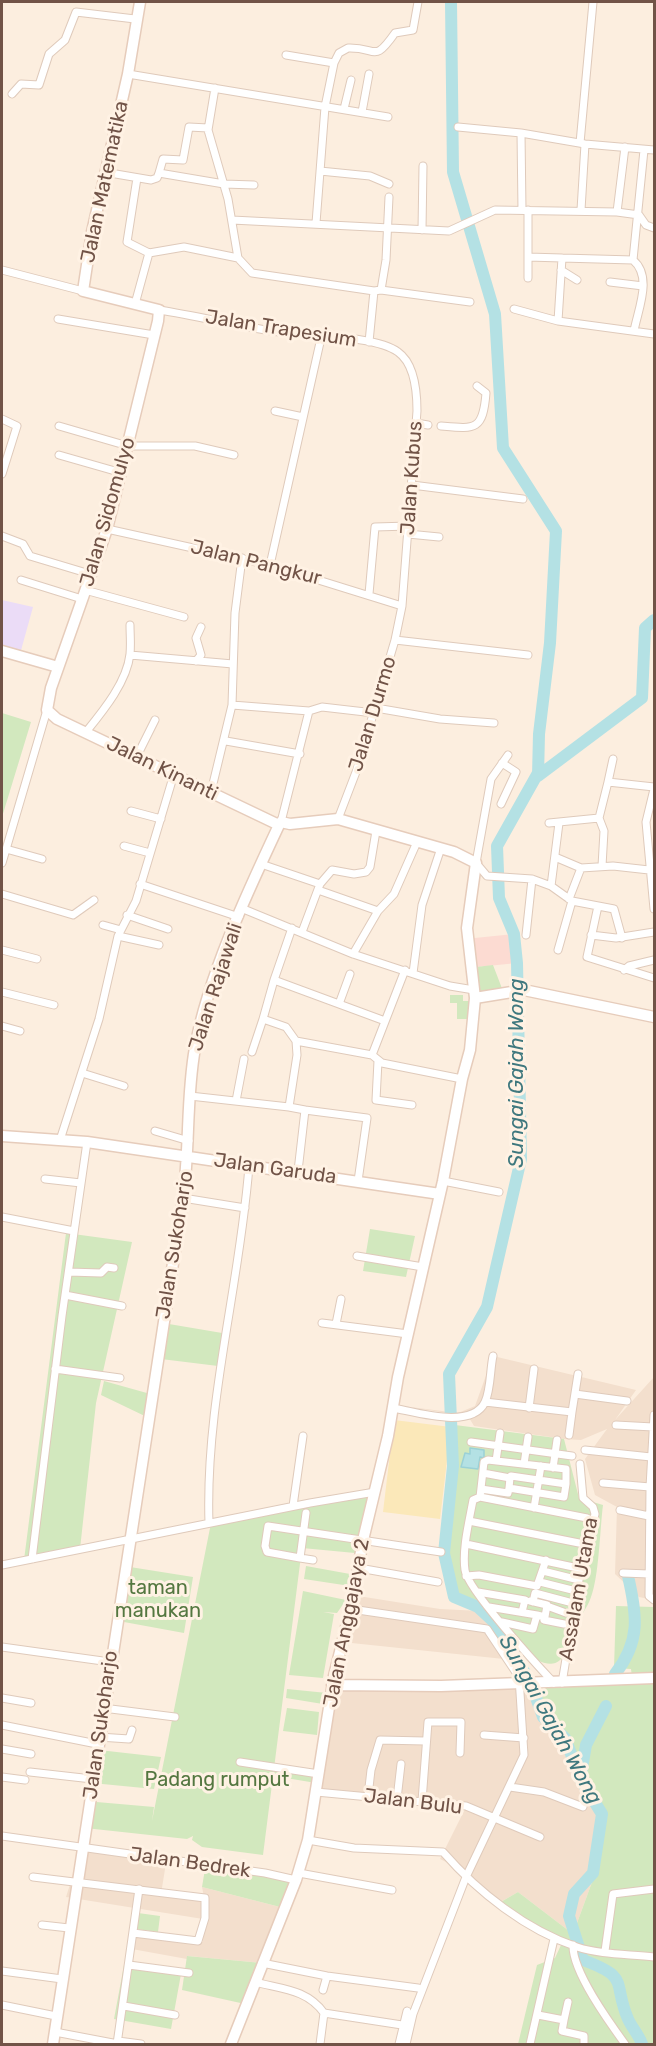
<!DOCTYPE html>
<style>
body{margin:0}
#map{position:relative;width:656px;height:2046px;overflow:hidden;background:#fceedf;font-family:Rubik,sans-serif}
canvas{display:block}
.frame{position:absolute;inset:0;border:3px solid #715347;pointer-events:none}
</style>
<div id="map">
<canvas width="656" height="2046"></canvas>
<div class="frame"></div>
</div>
<script>
const context = document.querySelector('canvas').getContext('2d');
context.lineJoin = 'round';
function paint(path, color) {
  context.fillStyle = color;
  context.fill(path, 'evenodd');
}
function trace(path, color, width, dash) {
  context.strokeStyle = color;
  context.lineWidth = width;
  context.lineCap = dash ? 'butt' : 'round';
  context.setLineDash(dash || []);
  context.stroke(path);
}
function label(font, color, halo, rows, align = 'center') {
  context.font = font + ' Rubik,sans-serif';
  context.lineWidth = 6;
  context.setLineDash([]);
  context.textBaseline = 'middle';
  context.strokeStyle = halo;
  context.fillStyle = color;
  for (const [text, x, y, turn = 0] of rows) {
    context.save();
    context.translate(x, y);
    context.rotate((+turn || 0) * Math.PI / 180);
    context.textAlign = isNaN(turn) ? turn : align;
    if (halo) context.strokeText(text, 0, 0);
    context.fillText(text, 0, 0);
    context.restore();
  }
}
paint(new Path2D(`
 M493,1356L636,1390L615,1420L654,1377V1600L639,1597L615,1574L617,1507L595,1495L585,1459L607,1429L581,1440L564,1439L474,1426L468,1416L394,1405L458,1413L475,1406Z
 M352,1595L440,1609L480,1611L491,1621L512,1653L504,1659L342,1642Z
 M541,1685L544,1716L565,1738L581,1780L607,1812L595,1874L573,1934L518,1892L499,1903L454,1866L440,1859L466,1807L314,1794L330,1686Z
 M81,1850L166,1863L161,1894L204,1897L202,1887L284,1908L262,1963L188,1956L187,1959L132,1949L134,1934L203,1942L204,1916L203,1919L66,1897Z`), '#f3dfcd');
paint(new Path2D(`
 M514,934L517,963L468,968L465,939Z`), '#fcdbd2');
paint(new Path2D(`
 M2,600L33,607L20,654L2,649Z`), '#ebdcf7');
paint(new Path2D(`
 M2,713L31,722L2,817Z
 M493,965L503,991L480,999L468,968Z
 M450,995H463V1001H472V1019H457V1003H450Z
 M370,1229L415,1236L406,1277L363,1271Z
 M66,1233L132,1242L96,1403L80,1549L24,1560Z
 M163,1323L228,1334L218,1366L161,1359Z
 M104,1381L154,1395L151,1419L101,1395Z
 M455,1425L564,1439L579,1498L603,1505C600,1528 599,1577 591,1597C587,1609 578,1619 573,1630C565,1651 564,1674 535,1659L478,1607L454,1597L444,1553Z
 M373,1491L355,1553L302,1548L263,1855L202,1847L192,1840L193,1836L187,1839L85,1828V1801L154,1807L152,1821L211,1523Z
 M306,1566L350,1574V1586L304,1579Z
 M130,1567L193,1577L184,1633L124,1622Z
 M303,1591L346,1600L337,1613L323,1612L334,1614L323,1678L289,1675Z
 M616,1606L654,1607V1677H632L631,1669L614,1668Z
 M654,1681V2044H518L537,1965L555,1958L561,1945L499,1903L518,1892L573,1934L595,1874L607,1812L581,1780L565,1738L544,1716L541,1685Z
 M287,1689L327,1693L329,1705L286,1698Z
 M287,1708L319,1712L317,1735L283,1731Z
 M99,1750L161,1757L154,1789L92,1783Z
 M275,1767L318,1774L316,1783L274,1776Z
 M205,1869L262,1875L292,1883L284,1908L202,1887Z
 M138,1913L160,1916L158,1932L136,1929Z
 M187,1956L262,1963L245,2004L182,1990Z
 M124,1965L181,1974L171,2029L114,2019Z`), '#d2e8be');
paint(new Path2D(`
 M394,1420L451,1427L440,1519L383,1512Z`), '#fbe8b9');
const water = new Path2D(`
 M470,1448L484,1450V1458L480,1457L478,1469L461,1467L465,1453L470,1454Z`);
paint(water, '#b4e1e4');
trace(water, '#9bd1d6', 1.5);
trace(new Path2D(`
 M451,2L453,172L495,314L503,448L556,531L550,643L539,734L538,776L642,698L645,628L654,620
 M538,773L497,846L499,898L514,934L517,963L521,1159L487,1307L449,1374L453,1466L444,1553L454,1597L478,1607L492,1620L530,1681L543,1717L565,1738L581,1780L602,1814L593,1873L574,1894L569,1916L583,1960C631,1978 612,1981 628,2019C632,2028 639,2035 642,2044
 M615,1674C641,1641 637,1615 628,1576
 M581,1774L586,1745L606,1706`), '#b4e1e4', 12);
const street = new Path2D(`
 M286,55L334,63
 M128,74L388,117
 M215,88L208,130L228,199L238,258
 M12,94L21,84L39,85L49,54L65,40L76,12L135,19
 M344,109L351,80
 M362,112L369,74
 M458,127L521,133
 M580,143L593,2
 M320,171L370,176L389,184
 M104,172L151,180L157,178L159,173L224,184L254,185
 M159,173L163,159L183,160L189,127L208,128
 M137,178L127,242L149,253
 M522,210L521,133L585,144L654,150
 M528,210V257L562,258
 M581,210L585,144
 M617,212L625,147
 M232,220L449,231L495,210L617,212L639,215L646,225L654,228
 M316,223L325,107L334,63L339,53L348,48C378,47 373,64 395,33L413,30L418,2
 M422,230L423,166
 M528,257V278
 M633,260C653,277 638,309 634,331
 M2,270L83,291
 M561,270L577,280
 M610,282L643,286
 M381,290L386,260L389,197
 M135,304L149,253L184,247L238,258L252,273L374,291L381,290L470,302
 M514,309L558,321L654,334
 M159,310C197,316 234,325 272,331C303,336 376,335 398,352C415,364 417,392 417,411L402,606L395,640L356,772L338,819
 M58,319L154,335
 M558,321L562,258L633,260L644,150
 M369,342L374,291
 M275,411L303,417
 M2,419L17,426L2,474
 M416,423L428,425
 M59,426L128,446H195L234,455
 M441,426C475,429 483,431 486,393L477,386
 M59,455L122,473
 M412,485L523,499
 M107,529L270,565L402,606
 M408,534L439,537
 M2,536L23,544L30,556L90,574
 M270,565L321,338
 M21,580L82,599
 M85,590L184,617
 M369,594L375,527L409,526
 M395,640L528,655
 M130,655L233,664
 M196,661L201,655L196,638L201,627
 M232,705L309,711L322,707L374,713
 M376,708L440,719L494,723
 M86,732C103,711 127,682 130,654C131,644 130,634 130,625
 M226,741L300,754
 M508,755L491,779L476,863L487,876L532,879L551,886L572,901L614,909L622,938
 M137,756L155,720
 M608,782L613,759
 M654,789L646,822L654,909
 M211,792L232,705L235,613L242,558
 M501,804L516,772L502,763
 M131,811L161,819
 M281,822L309,711
 M549,823L599,818
 M124,846L150,853
 M6,849L42,859
 M555,857L581,868
 M2,863L47,710
 M261,864L320,884L302,932
 M602,866L604,831L599,818L608,782L654,787
 M140,884L239,917
 M320,884L332,870L354,874L366,872L370,867L376,831
 M551,886L559,823
 M318,890L378,911
 M2,894L73,915L94,900
 M569,899L581,868L613,866L649,870
 M598,906L587,957L654,978
 M241,908L353,954L450,986L474,990
 M127,915L168,929
 M103,925L121,930
 M292,928L274,980L385,1021
 M526,935L532,879
 M591,935L616,938L654,932
 M118,936L159,945
 M2,950L37,959
 M558,950L572,901
 M353,954L378,911L394,894L417,842
 M624,970L629,966L654,960
 M413,973L422,905L441,848
 M2,992L54,1005
 M339,1004L350,974
 M263,1019L274,980
 M2,1026L20,1031
 M296,1041L297,1055L289,1107L305,1110L298,1171
 M252,1052L263,1019L286,1027L296,1041L372,1055L382,1063L462,1079
 M372,1055L405,970
 M378,1061L376,1100L412,1105
 M82,1073L124,1086
 M190,1096L289,1107
 M236,1101L244,1059
 M305,1110L367,1118L358,1181
 M155,1131L189,1141
 M60,1140L99,1019L118,936L136,901L174,774
 M45,1179L81,1183
 M443,1181L499,1192
 M183,1198L245,1208
 M2,1217L74,1231
 M357,1256L423,1267
 M69,1272L101,1273L107,1267L114,1268
 M65,1295L122,1306
 M322,1323L408,1334
 M336,1324L341,1299
 M55,1369L120,1378
 M575,1394L627,1401
 M485,1402L572,1412L578,1374
 M393,1408C416,1412 472,1430 485,1402C491,1389 490,1369 493,1356
 M529,1408L534,1369
 M654,1415L650,1487L649,1596L654,1600
 M616,1425L653,1427
 M569,1435L572,1412
 M471,1442L572,1456
 M585,1450L651,1457
 M496,1461L500,1433
 M524,1464L528,1437
 M553,1468L557,1440
 M483,1473L510,1478L509,1488
 M603,1483L650,1487
 M481,1489L508,1493L509,1488L564,1497L566,1484
 M480,1497L484,1462L488,1460L566,1469V1484L511,1476
 M293,1506L303,1436
 M534,1508L541,1466
 M620,1510L649,1516
 M306,1513L300,1558L313,1560
 M469,1521L584,1544
 M209,1523C205,1403 240,1285 249,1166
 M466,1544L578,1568
 M300,1558L267,1552L265,1546L268,1526L441,1552
 M32,1559L62,1316L87,1142
 M2,1565L310,1503L375,1492
 M359,1568L438,1582
 M543,1571L575,1579
 M623,1573L649,1574
 M466,1576L479,1575L537,1586L546,1560
 M540,1582L572,1590
 M478,1592L525,1600L522,1612
 M530,1601L547,1605L545,1617
 M533,1602L535,1593L569,1602
 M547,1606L566,1613
 M489,1607L537,1615
 M351,1609L487,1629L519,1677L524,1755L466,1877L413,2014L406,2044
 M502,1622L533,1629L537,1615L545,1617L544,1620L564,1624
 M2,1647L110,1662
 M554,1683C538,1666 467,1589 465,1570C462,1549 469,1522 473,1500L480,1497L587,1518
 M562,1683L581,1568L595,1514L593,1507L583,1498L580,1464
 M2,1698L31,1703
 M103,1708L175,1717
 M2,1725L97,1744
 M484,1735L524,1738
 M99,1737L129,1739L132,1730
 M2,1749L31,1754
 M240,1762L319,1774
 M30,1772L92,1779
 M2,1777L25,1780
 M510,1787L544,1792L583,1807
 M316,1792L466,1806L540,1837
 M368,1796L371,1770L380,1740L425,1741
 M397,1799L401,1764
 M422,1801L428,1722H461L460,1753
 M2,1836L265,1873L296,1880
 M308,1840L354,1848L443,1852C478,1892 526,1930 577,1947C601,1955 630,1954 654,1957
 M299,1873L392,1890
 M33,1877L205,1898V1918L198,1941L133,1933
 M42,1925L69,1928
 M573,1945C572,1971 609,2022 625,2044
 M605,1951L613,1894L654,1889
 M262,1963L327,1976L418,1988
 M129,1965L189,1973
 M2,1971L62,1979
 M255,1982C281,1989 307,1989 324,2013L320,2044
 M323,1990L327,1976
 M2,2005L56,2016
 M124,2006L175,2015
 M324,2013L402,2025
 M538,2015L564,2020L562,2031L584,2036V2044
 M564,2020L568,2002
 M55,2032L118,2044
 M118,2041L141,2044
 M117,2044L139,1889
 M399,2044L407,2011
 M530,2044L554,1939`);
const secondary = new Path2D(`
 M140,2L128,74L92,232L83,291L159,310L158,321L107,529L51,688L47,710L57,719L279,825
 M2,651L58,667
 M475,998L524,990L654,1017
 M2,1136L87,1142L440,1194
 M332,1685L441,1686L654,1678
 M53,2044L183,1198C190,1148 186,1097 195,1048C208,976 248,891 279,825
 M231,2044L296,1880L308,1840L334,1676L352,1603L363,1540L388,1436L398,1377L443,1181L462,1079L470,1050L475,998L467,928L476,863L454,852L338,819L290,824L281,822L279,825`);
trace(street, '#dfcabb', 9);
trace(secondary, '#e6ccbb', 13);
trace(street, '#fff', 7);
trace(secondary, '#fff', 10);
label('20px', '#715347', '#fff2e4', [
 ["Jalan Matematika",105,182,-78],
 ["Jalan Trapesium",281,329,9],
 ["Jalan Kubus",412,478,-86],
 ["Jalan Sidomulyo",108,512,-74],
 ["Jalan Pangkur",256,563,14],
 ["Jalan Durmo",373,714,-73],
 ["Jalan Kinanti",162,769,26],
 ["Jalan Rajawali",216,987,-72],
 ["Jalan Garuda",275,1169,8],
 ["Jalan Sukoharjo",175,1245,-81],
 ["Assalam Utama",579,1589,-80],
 ["Jalan Anggajaya 2",347,1623,-79],
 ["Jalan Sukoharjo",101,1725,-82],
 ["Jalan Bulu",413,1802,7],
 ["Jalan Bedrek",190,1863,8]
]);
label('20px', '#547740', '#fff2e4', [
 ["taman",158,1588],
 ["manukan",158,1611],
 ["Padang rumput",217,1780]
]);
label('italic 21px', '#3f787e', '#fff2e4', [
 ["Sungai Gajah Wong",517,1073,-90],
 ["Sungai Gajah Wong",550,1720,61]
]);
</script>
